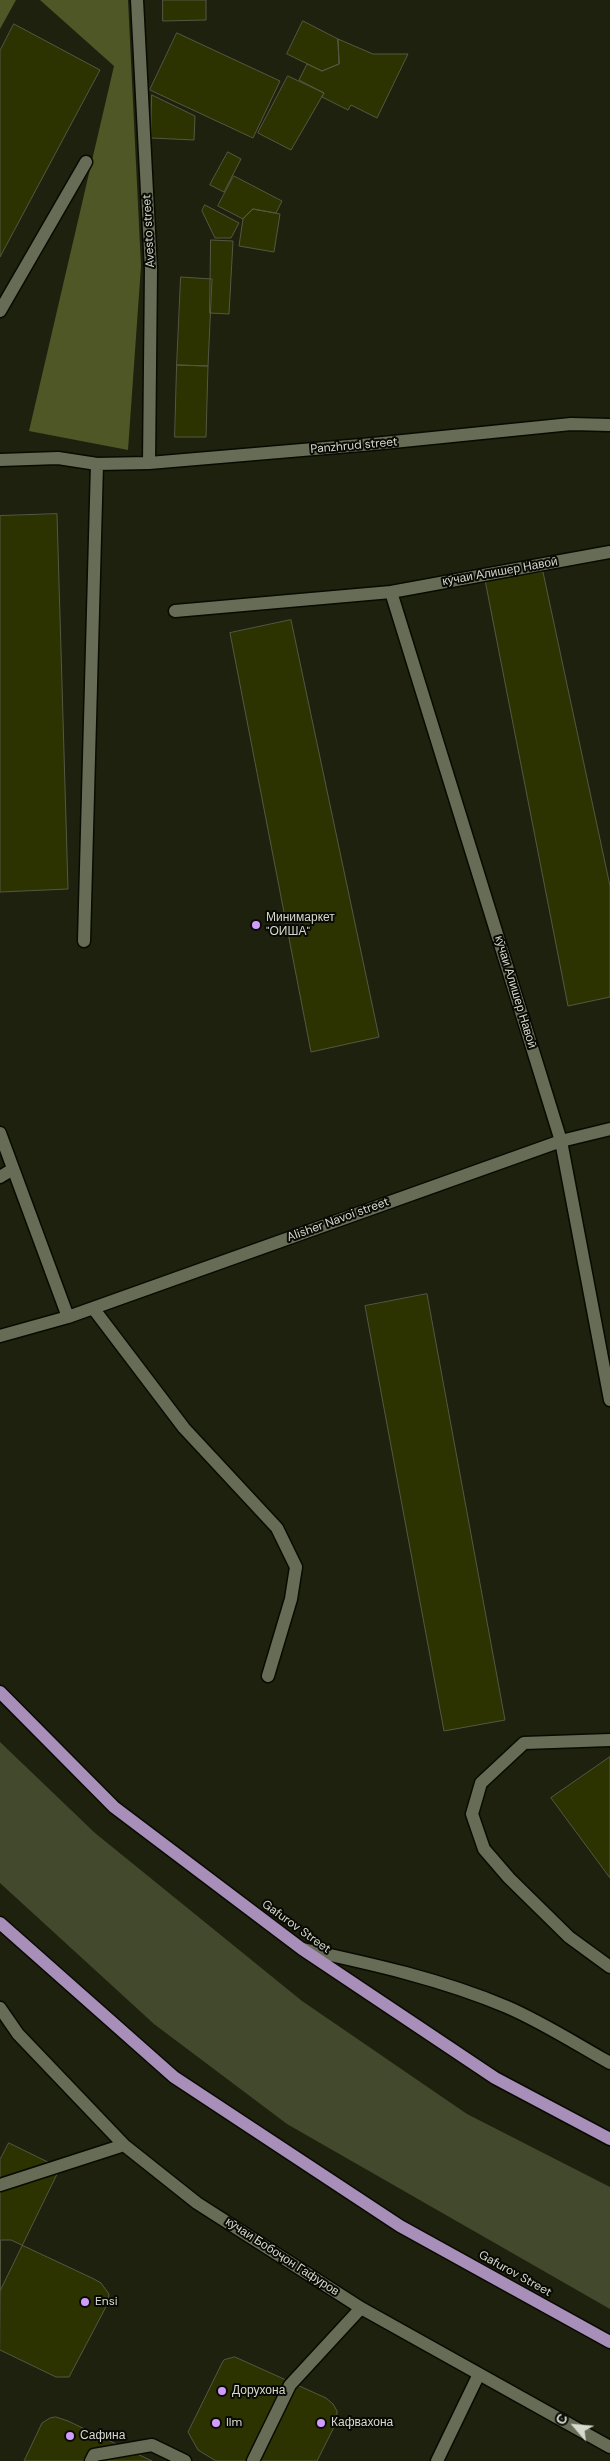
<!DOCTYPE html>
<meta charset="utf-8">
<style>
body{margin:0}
#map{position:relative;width:610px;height:2461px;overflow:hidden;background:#1e210e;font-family:"DM Sans",sans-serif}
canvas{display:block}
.north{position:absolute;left:550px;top:2401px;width:50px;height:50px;-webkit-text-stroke:4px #090a04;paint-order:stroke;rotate:297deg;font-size:14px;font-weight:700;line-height:20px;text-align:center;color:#d6d9cd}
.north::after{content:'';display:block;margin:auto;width:18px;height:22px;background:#d6d9cd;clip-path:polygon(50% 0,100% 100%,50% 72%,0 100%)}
</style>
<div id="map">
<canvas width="610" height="2461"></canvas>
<div class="north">С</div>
</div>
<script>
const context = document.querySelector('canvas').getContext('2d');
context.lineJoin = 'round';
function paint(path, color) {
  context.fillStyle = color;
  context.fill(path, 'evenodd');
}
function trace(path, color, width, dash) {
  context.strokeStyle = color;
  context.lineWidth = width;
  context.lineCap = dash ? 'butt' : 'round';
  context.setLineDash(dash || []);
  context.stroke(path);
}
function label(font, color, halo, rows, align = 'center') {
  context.font = font + ' "DM Sans",sans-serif';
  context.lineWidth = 4;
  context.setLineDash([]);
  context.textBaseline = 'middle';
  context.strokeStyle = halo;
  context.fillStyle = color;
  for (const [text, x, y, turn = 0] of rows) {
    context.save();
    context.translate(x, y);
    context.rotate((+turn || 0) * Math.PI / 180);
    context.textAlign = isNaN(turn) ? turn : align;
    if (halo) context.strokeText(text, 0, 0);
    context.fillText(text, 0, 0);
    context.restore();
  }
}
paint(new Path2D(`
 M0,1742L95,1833L302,2001L467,2114L610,2187V2309L287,2124L154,2024L0,1883Z`), '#43492c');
paint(new Path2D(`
 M0,0H16L0,29Z
 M40,0H128L141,266L128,450L29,431L114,66Z`), '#4f5727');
const building = new Path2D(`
 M163,0H206V20L163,21Z
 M303,21L338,39L339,64L322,71L287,54Z
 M14,24L100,70L0,257V51Z
 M177,33L280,81L253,138L150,90Z
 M338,39L373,54H408L377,118L351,105L348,110L322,97L324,93L299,80L307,64L322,71L339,64Z
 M288,76L324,93L291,150L258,133Z
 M152,95L195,116L194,140L151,138Z
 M228,152L241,159L224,192L210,185Z
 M234,176L282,201L276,213L253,209L243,219L218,206Z
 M205,205L239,223L231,238H215L202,211Z
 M253,209L280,214L274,252L239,246L243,219Z
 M211,240L233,241L229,314L210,313Z
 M181,277L212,279L208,366L177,365Z
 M177,365L208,366L206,437H175Z
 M57,514L68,889L0,892V516Z
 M543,572L610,886V997L568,1006L485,580Z
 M291,620L379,1037L311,1052L230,633Z
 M427,1294L505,1720L444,1731L365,1306Z
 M610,1757V1878L551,1798Z
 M9,2143L60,2168L0,2291V2160Z
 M1,2240H11L94,2279L101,2283L109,2294L108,2303L69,2377H56L0,2350Z
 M235,2357L326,2398L333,2404L337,2411V2421L317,2461H216L198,2450L188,2432L222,2363L224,2360Z
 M56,2417L68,2421L152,2461H24L42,2423L50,2418Z`);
paint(building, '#2d3300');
trace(building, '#545843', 1);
const minor = new Path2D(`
 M137,0L151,269L149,463
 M0,311L86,162
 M0,460L58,458L97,464L149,463L373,444L571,424L610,425
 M391,592L610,552
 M175,611L391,592L561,1141L610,1400
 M84,941L97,464
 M0,1133L68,1317
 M0,1177L13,1169
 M93,1308L184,1428L277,1528L296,1567L291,1599L268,1676
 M0,1336L68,1317L561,1141L610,1129
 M610,1740L524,1743L481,1783L472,1814L484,1849L509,1878L569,1937L610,1967
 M303,1949C372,1964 441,1979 507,2007C542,2022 576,2044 610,2063
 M0,2008L18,2034L124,2145L197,2203L361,2308L610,2447
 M0,2185L124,2145
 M91,2461L94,2455L152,2445L185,2461
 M253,2461L290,2385L361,2308
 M437,2461L479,2374`);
const major = new Path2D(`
 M0,1692L114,1807L302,1949L495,2078L610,2139
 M0,1923L174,2077L400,2226L610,2342`);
trace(minor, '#080b00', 15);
trace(major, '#080b00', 15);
trace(minor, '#676c56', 12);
trace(major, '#a88fb9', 12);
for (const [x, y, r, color] of [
 [256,925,5,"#d09dfe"],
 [85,2302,5,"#d09dfe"],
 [222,2391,5,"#d09dfe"],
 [216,2423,5,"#d09dfe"],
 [321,2423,5,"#d09dfe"],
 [70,2436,5,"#d09dfe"]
]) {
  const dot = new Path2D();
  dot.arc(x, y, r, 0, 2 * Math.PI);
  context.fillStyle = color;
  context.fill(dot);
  trace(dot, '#090a04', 2);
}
label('12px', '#d6d9cd', '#090a04', [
 ["Avesto street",149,231,-93],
 ["Panzhrud street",354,446,-5],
 ["кӯчаи Алишер Навоӣ",500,572,-10],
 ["кӯчаи Алишер Навоӣ",515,992,73],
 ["Alisher Navoi street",338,1220,-20],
 ["Gafurov Street",296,1927,36],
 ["кӯчаи Бобоҷон Гафуров",282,2257,33],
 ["Gafurov Street",515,2274,29]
]);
label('12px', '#d6d9cd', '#090a04', [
 ["Минимаркет",266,918],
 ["\"ОИША\"",266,932],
 ["Ensi",95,2302],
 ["Дорухона",232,2391],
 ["Ilm",226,2423],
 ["Кафвахона",331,2423],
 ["Сафина",80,2436]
], 'left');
</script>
